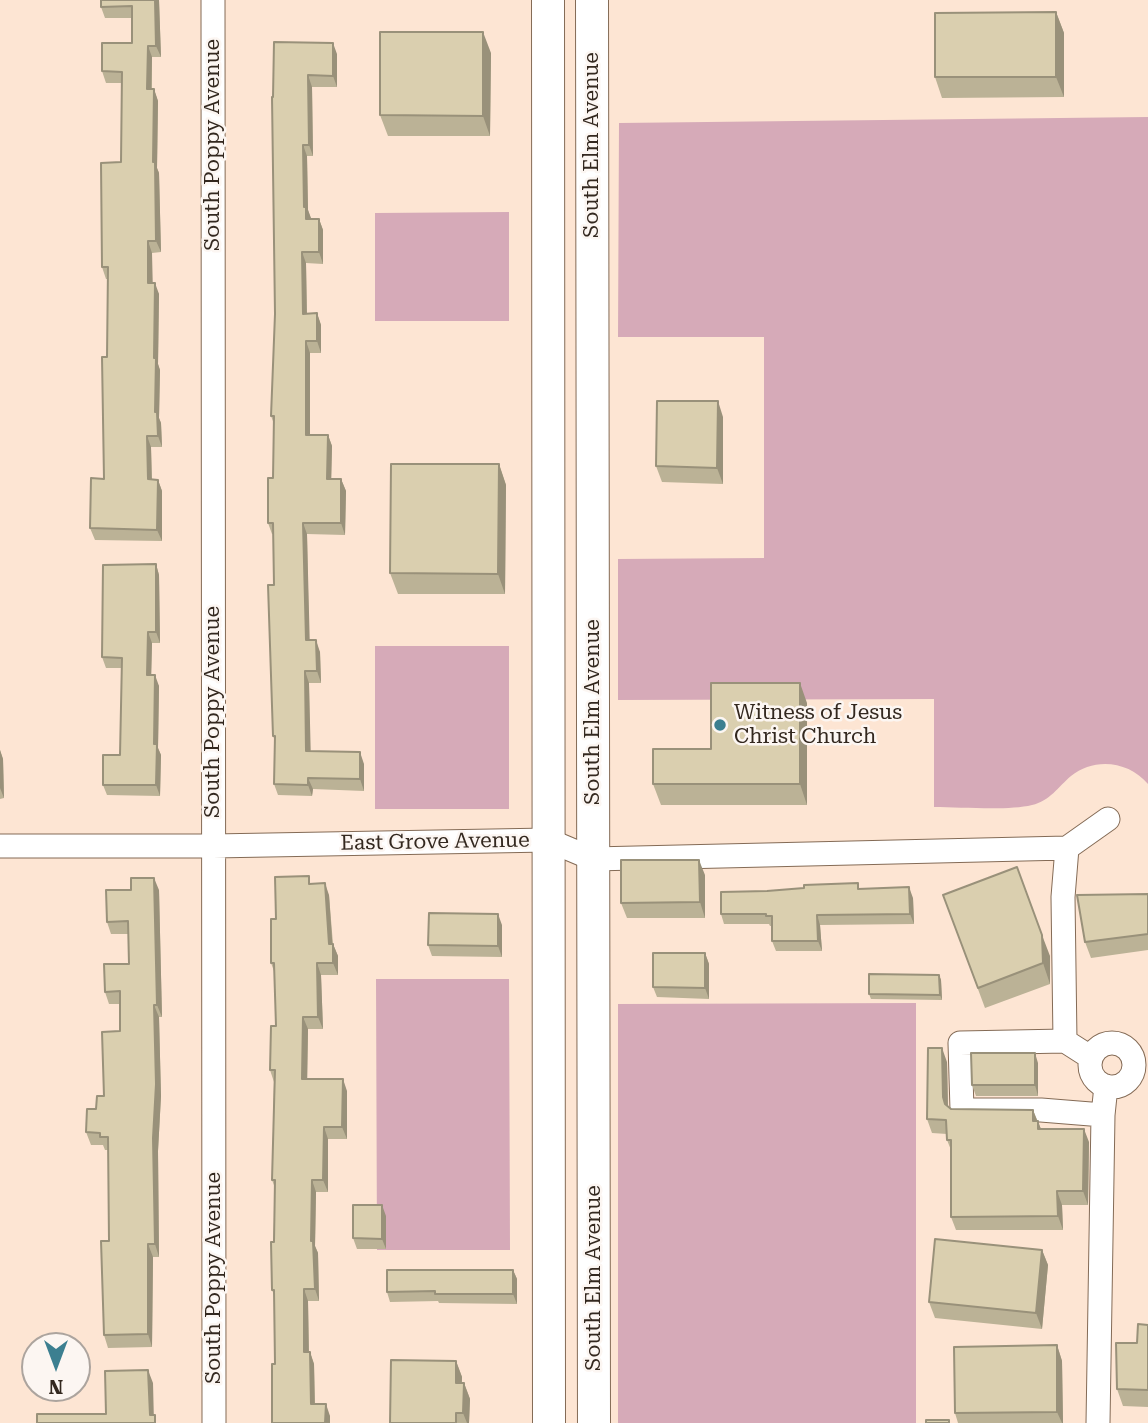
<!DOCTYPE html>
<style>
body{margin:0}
#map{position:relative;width:1148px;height:1423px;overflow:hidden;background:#fde5d3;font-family:"Roboto Serif",serif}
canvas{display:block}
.north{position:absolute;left:21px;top:1332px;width:70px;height:70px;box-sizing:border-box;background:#fcf6f2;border:2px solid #aca49e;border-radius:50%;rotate:180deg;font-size:19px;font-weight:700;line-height:28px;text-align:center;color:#33281f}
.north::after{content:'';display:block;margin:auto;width:24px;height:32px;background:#3c7f90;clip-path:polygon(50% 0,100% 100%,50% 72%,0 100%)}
</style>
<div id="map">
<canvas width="1148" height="1423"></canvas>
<div class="north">N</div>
</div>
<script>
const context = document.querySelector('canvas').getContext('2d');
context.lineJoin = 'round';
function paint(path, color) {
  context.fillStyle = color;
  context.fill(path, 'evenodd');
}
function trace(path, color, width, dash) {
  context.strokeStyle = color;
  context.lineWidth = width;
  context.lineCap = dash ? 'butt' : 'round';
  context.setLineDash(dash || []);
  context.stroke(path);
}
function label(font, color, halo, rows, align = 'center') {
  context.font = font + ' "Roboto Serif",serif';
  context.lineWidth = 5;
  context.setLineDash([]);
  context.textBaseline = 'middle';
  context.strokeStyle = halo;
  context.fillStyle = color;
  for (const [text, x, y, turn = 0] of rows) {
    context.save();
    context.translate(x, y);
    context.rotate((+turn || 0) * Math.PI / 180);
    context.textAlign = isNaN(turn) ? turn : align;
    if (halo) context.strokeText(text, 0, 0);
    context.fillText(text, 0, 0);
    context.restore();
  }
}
paint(new Path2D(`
 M1148,117V784C1129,761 1094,757 1071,776C1058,787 1050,801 1032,805C1008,811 961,807 934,807V699L618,700V559L764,558V337H618L619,123Z
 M509,212V321H375V213Z
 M375,646H509V809H375Z
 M376,979H509L510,1250H377Z
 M916,1003V1423H618V1004Z`), '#d6aab8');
const minor = new Path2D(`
 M213,0L214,1423
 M0,846H213L548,840L593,859L1067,848L1108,819
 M1067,848L1063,897L1065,1041L1090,1057
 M1065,1041L960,1043L962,1110H1041L1103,1115
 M1090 1065a22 22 0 1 1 44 0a22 22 0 1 1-44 0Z
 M1098,1423L1103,1115L1106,1086`);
const secondary = new Path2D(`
 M548,0L549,1423
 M592,0L594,1423`);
trace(minor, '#846b56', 25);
trace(secondary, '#846b56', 34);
trace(minor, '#fff', 23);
trace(secondary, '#fff', 32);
paint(new Path2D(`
 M159,0L161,57H152V89H154L158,101L157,168L159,173L161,252L152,253V283L159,294L158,364L160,370L159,418L161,423L162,447H151L152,479L158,480L162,491V541L95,540L90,528L104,479L107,357L108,279H106L102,267L121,162L122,83H106L102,71L132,43V18H105L101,7Z
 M1056,12L1064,33V97L942,98L935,77Z
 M491,53L490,136H388L380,115Z
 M337,54V87H312L313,156H307L308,210L311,219H319L323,230V264L306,263L307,313H317L321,325V353H310V435H328L332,446L331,479H341L346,491L345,535L307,534L309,640L320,652L321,683H309L310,751L364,764V791L313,789L312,796L278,795L274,784L275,741L273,736L274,585L273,534H272L268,523L273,478L274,424L271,416L275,314L273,97Z
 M723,417V484L662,482L656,466Z
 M499,464L506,485L505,594H398L390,573Z
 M156,564L159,575L160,643H152L151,675L159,686L158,748L161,755L160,796L107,795L103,785L120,755L122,668H106L102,657Z
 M807,703V805H661L653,784L711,749Z
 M0,750L3,759L4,798L0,799Z
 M705,875V918H627L621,903Z
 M311,884L329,895L333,944L338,956V975H321L323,1029H308L307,1079L347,1091V1139H328V1192H316L315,1246L318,1253L319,1301H308L309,1352H310L314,1364L315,1404L330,1416V1423L275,1364L274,1295L272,1290L275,1188L272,1180L274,1082L270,1070L276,1026L274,971L271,963L276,919Z
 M860,889L913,898L914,924L820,925L822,951H776L772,941V926H770L769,924H724L721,914Z
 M159,890L162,1017H159L161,1096L158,1151L159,1257H153L152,1347L108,1348L104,1335L109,1241L108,1150H105L103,1145H91L86,1132L96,1109L104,1096L120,1031V1004H109L105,992L129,964L128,934H111L107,922Z
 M1148,894V950L1091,958L1085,942Z
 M943,895L1050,956V984L985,1008Z
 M502,925V957L432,956L428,945Z
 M705,953L709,964V999L657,997L653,987Z
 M939,975L941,980L942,1000L871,999L869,994Z
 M947,1062L948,1106L951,1109L1033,1110L1041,1129L1089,1142L1088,1205H1062L1063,1230H956L951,1217V1150L947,1140V1134L932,1133L927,1119Z
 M1038,1063V1096H976L972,1085Z
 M386,1216V1249H357L353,1238Z
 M1042,1250L1048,1265L1042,1329L935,1318L929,1302Z
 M513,1270L517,1279V1304L439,1303L438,1301L390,1302L387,1292Z
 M1148,1325V1407L1123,1406L1117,1389L1137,1343Z
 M1057,1345L1062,1361L1063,1423H958L955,1413Z
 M456,1361L462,1377V1383H464L470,1399L469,1423H390Z`), '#bbb296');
paint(new Path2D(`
 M155,0H159L161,57L156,46Z
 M1056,12L1064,33V97L1056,77Z
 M483,32L491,53L490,136L483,116Z
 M333,43L337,54V87L333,76Z
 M148,46L152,57L151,101L147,89Z
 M308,75L312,87L313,156L309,145Z
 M154,89L158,101L157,168L159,173L161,252L156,241L153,162Z
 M303,145L307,156L308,210L311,218L306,219L304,207Z
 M319,219L323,230V264L319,252Z
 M148,241L152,253L153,294L148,283Z
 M302,252L306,263L307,325L303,314Z
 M155,283L159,294L158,364L160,370L159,418L161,423L162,447L158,436L155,412L154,358Z
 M317,313L321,325V353L317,341Z
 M306,341L310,353V446L306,435Z
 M718,401L723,417V484L717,468Z
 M328,435L332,446L331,490L327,479Z
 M147,436L151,447L152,491L148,479Z
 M499,464L506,485L505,594L498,574Z
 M341,479L346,491L345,535L341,523Z
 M158,480L162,491V541L157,530Z
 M303,523L307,534L310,652L306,640Z
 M156,564L159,575L160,643L156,632Z
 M148,632L152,643L151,685L147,675Z
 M316,640L320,652L321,683L317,671Z
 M305,671L309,683L311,763L306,751Z
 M155,675L159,686L158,748L161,755L160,796L156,785L154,744Z
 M800,683L807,703V805L800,784Z
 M0,750L3,759L4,798L0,788Z
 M360,752L364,764V791L360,779Z
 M308,778L313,789L312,796L308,785Z
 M699,860L705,875V918L700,902Z
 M154,878L159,890L162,1017L157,1005Z
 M325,883L329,895L333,953V944L338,956V975L333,963L329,944Z
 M909,887L913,898L914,924L910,914Z
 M498,914L502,925V957L498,946Z
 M817,915L820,925L822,951L818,941Z
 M1042,935L1050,956V984L1043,963Z
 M705,953L709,964V999L705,988Z
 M317,963L321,975L323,1029L318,1017Z
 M939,975L941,980L942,1000L940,995Z
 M154,1005L159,1017L161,1096L158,1151L159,1257L155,1244L153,1138Z
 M303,1017L308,1029L307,1091L302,1079Z
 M942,1048L947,1062L948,1110L943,1097Z
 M1035,1053L1038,1063V1096L1035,1085Z
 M343,1079L347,1091V1139L342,1127Z
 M1033,1110L1038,1123V1121L1043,1135L1033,1121Z
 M324,1127L328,1139V1192L323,1180Z
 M1084,1129L1089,1142L1088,1205L1083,1191Z
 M312,1180L316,1192L315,1246L318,1253L319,1301L315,1289L311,1241Z
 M1057,1191L1062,1205L1063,1230L1058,1216Z
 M382,1205L386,1216V1249L382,1239Z
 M148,1244L153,1257L152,1347L148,1334Z
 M1042,1250L1048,1265L1042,1329L1036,1313Z
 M513,1270L517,1279V1304L513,1294Z
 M304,1289L308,1301L309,1364L304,1352Z
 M1057,1345L1062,1361L1063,1423H1062L1057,1412Z
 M310,1352L314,1364L315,1416L311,1404Z
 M456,1361L462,1377L461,1399L456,1383Z
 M148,1370L153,1383L154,1423L150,1415Z
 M464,1383L470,1399L469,1423H467L463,1413Z
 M326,1404L330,1416V1423H325Z`), '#99917a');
const building = new Path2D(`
 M101,0H155L156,46H148L147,89H154L153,162H155L156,241H148V283H155L154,358H156L155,412H157L158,436H147L148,479L158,480L157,530L90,528L91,478L104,479L102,357H107L108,267H102L101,163L121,162L122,72L102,71V43H132V6L101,7Z
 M1056,12V77H935V13Z
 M380,32H483V116L380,115Z
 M274,42L333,43V76L308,75L309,145H303L304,207H306V219H319V252H302L303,314L317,313V341H306V435H328L327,479H341V523H303L306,640H316L317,671H305L306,751L360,752V779L308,778V785L274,784L275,736H273L268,585H274L273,523H268V478H273L274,416H271L275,314L272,97H273Z
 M657,401H718L717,468L656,466Z
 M391,464H499L498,574L390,573Z
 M156,564V632H148L147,675H155L154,744H157L156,785H103V755H120L122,658L102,657L103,565Z
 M711,683H800V784H653V749H711Z
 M621,860H699L700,902L621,903Z
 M1017,867L1042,935L1043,963L978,988L943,895Z
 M309,876V884L325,883L329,944H333V963H317L318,1017H303L302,1079H343L342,1127H324L323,1180H312L311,1241H313L315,1289H304V1352H310L311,1404H326L325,1423H272V1364H275L274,1290H272L271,1242H274L275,1180H272L275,1070H270L271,1026H276L274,963H271V919H276L275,877Z
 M131,878H154L157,1005H154L156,1084L153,1138L155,1244H148V1334L104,1335L101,1241H109L108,1137H100V1133L86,1132L87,1109H96L97,1096H104L102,1032L120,1031V991L105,992L104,964H129L128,921L107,922L106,890H131Z
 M858,883V889L909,887L910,914L817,915L818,941H772V916H766V914H721V892L767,891L804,888V885Z
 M1148,894V934L1085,942L1077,895Z
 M429,913L498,914V946L428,945Z
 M653,953H705V988L653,987Z
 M869,974L939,975L940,995L869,994Z
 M928,1048H942L943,1097L945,1104L951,1109L1033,1110V1121H1038V1129H1084L1083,1191H1057L1058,1216L951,1217V1140H947L946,1120L927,1119Z
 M971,1053H1035V1085H972Z
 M353,1205H382V1239L353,1238Z
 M935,1239L1042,1250L1036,1313L929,1302Z
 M387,1270H513V1294H435V1291L387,1292Z
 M1138,1324L1148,1325V1390L1117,1389L1116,1343H1137Z
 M1057,1345V1412L955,1413L954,1347Z
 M391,1360L456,1361V1383H464L463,1413H456V1423H390Z
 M148,1370L150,1415H155V1423H37V1414H106L105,1371Z
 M926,1420H949V1423H926Z`);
paint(building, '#dacfaf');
trace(building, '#99917a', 2);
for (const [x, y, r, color] of [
 [720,725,7,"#3c7f90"]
]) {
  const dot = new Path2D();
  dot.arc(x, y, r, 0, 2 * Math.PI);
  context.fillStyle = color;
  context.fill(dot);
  trace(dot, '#fcf6f2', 2.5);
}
label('21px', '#33281f', '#fcf6f2', [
 ["South Poppy Avenue",213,145,-90],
 ["South Elm Avenue",592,145,-90],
 ["South Poppy Avenue",213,712,-90],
 ["South Elm Avenue",593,712,-90],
 ["East Grove Avenue",435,842,-1],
 ["South Poppy Avenue",214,1278,-90],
 ["South Elm Avenue",594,1278,-90]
]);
label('21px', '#33281f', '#fcf6f2', [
 ["Witness of Jesus",734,713],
 ["Christ Church",734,737]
], 'left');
</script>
